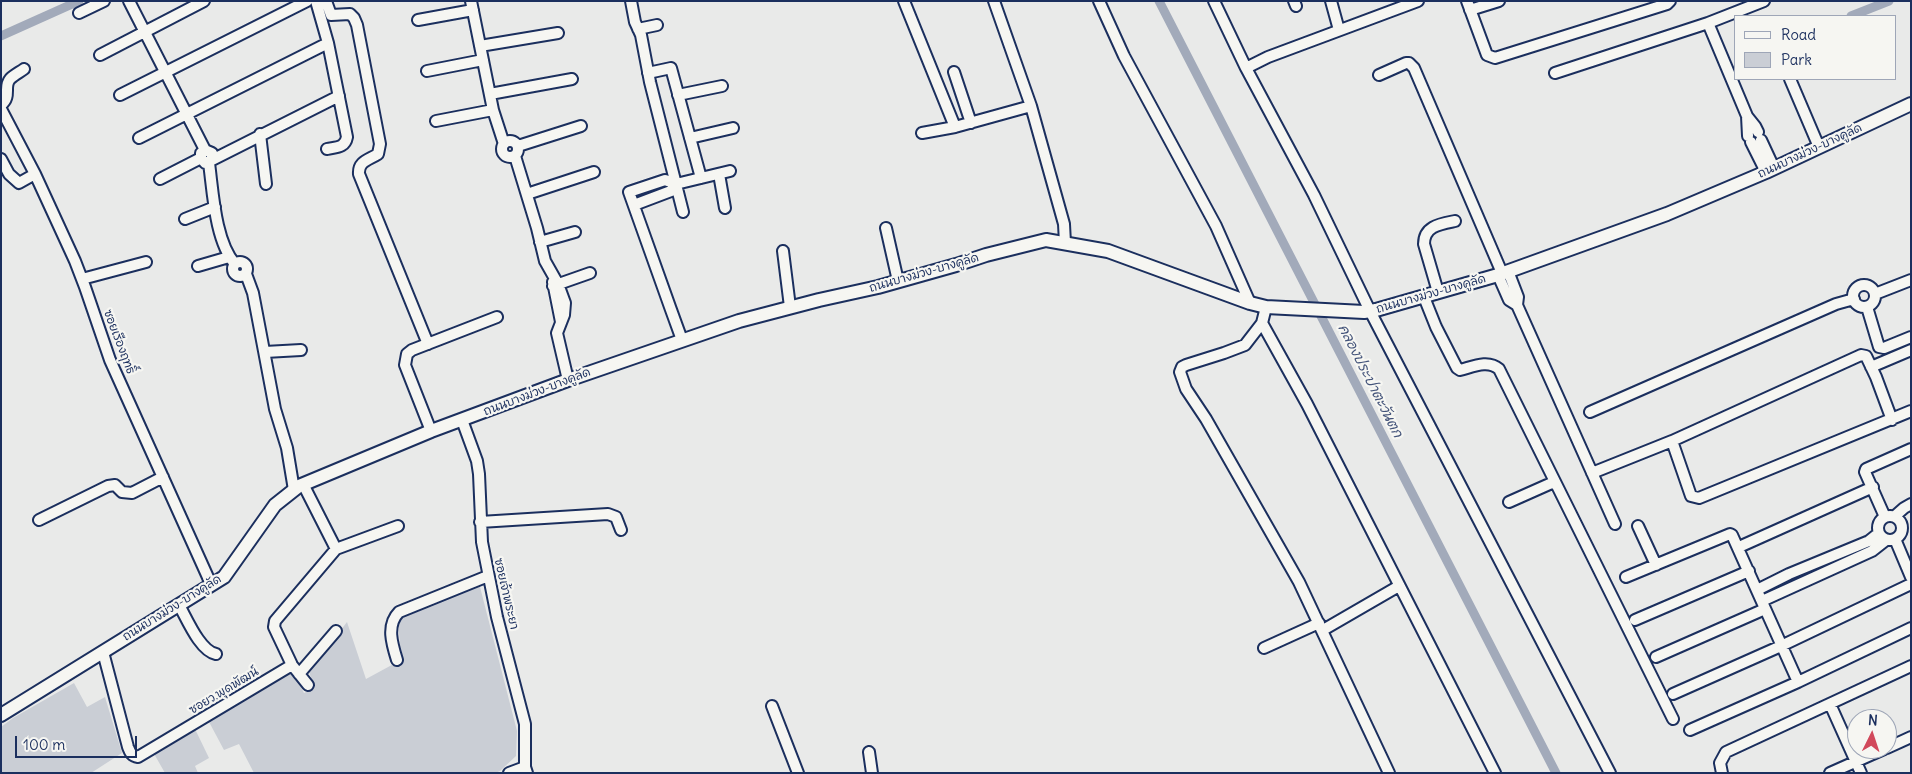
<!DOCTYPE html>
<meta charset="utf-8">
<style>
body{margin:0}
#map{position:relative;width:1912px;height:774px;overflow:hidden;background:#e9eae9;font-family:Delius,sans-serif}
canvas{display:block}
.frame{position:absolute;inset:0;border:2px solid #1b2f5e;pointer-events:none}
.legend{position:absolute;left:1734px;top:15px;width:162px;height:65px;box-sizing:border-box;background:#f6f6f2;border:1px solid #9ea6b7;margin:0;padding:6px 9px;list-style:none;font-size:15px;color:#1b2f5e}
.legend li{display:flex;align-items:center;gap:10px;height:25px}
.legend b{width:25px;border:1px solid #9ea6b7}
.north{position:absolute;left:1847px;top:709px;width:50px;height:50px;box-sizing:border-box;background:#f6f6f2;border:1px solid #9ea6b7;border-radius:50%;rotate:4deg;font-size:14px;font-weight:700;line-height:20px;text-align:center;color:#1b2f5e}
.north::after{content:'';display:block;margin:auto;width:18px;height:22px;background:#d1495b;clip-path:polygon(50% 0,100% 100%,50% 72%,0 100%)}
.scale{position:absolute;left:15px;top:736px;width:122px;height:22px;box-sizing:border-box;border:2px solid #1b2f5e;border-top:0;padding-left:6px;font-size:15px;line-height:18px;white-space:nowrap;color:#1b2f5e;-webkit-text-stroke:4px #f6f6f2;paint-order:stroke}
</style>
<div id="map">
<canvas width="1912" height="774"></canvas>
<div class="frame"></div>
<ul class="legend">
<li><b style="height:6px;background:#f6f6f2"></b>Road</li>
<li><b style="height:14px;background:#caced5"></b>Park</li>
</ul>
<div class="north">N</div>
<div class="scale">100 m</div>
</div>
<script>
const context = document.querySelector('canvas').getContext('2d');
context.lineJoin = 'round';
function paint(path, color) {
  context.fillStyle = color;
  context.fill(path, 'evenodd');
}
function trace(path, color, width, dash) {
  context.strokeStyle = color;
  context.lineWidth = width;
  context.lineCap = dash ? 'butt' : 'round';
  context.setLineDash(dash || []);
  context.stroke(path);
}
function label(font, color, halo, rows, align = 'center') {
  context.font = font + ' Delius,"Playpen Sans Thai",sans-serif';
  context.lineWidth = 4.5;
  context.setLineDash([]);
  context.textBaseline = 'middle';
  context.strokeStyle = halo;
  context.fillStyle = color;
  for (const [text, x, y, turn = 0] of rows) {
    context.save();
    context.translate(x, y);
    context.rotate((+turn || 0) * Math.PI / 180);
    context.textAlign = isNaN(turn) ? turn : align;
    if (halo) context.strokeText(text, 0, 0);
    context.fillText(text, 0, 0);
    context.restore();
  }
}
paint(new Path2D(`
 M479,583L517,731L516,756L500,771L495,773H254L239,744L224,750L208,720L292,671L304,693L315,688L309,672L347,622L366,679L401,660L398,618Z
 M74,683L87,707L105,697L122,753L91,773H1V727L13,718Z
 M195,729L209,758L195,766L198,773H165L153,752Z`), '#caced5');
trace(new Path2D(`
 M1159,1L1556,773
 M1851,16L1889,1
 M1,36L79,1`), '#a2aaba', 9);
const minor = new Path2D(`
 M129,1L205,150
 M316,1L328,43L347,137C345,148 336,147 327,149
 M326,1L331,15L350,14L354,18L357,25L380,144L378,154C369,160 358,161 359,174L428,344
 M471,1L493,110L504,144
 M631,1L635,22L641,35L650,82L683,212
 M904,1L955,127
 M994,1L1031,106L1064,224L1065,243
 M1099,1L1124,56L1216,226L1250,303
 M1214,1L1246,68
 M1294,1L1296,6
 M1331,1L1339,30
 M1418,1L1268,57L1246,68L1314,195L1370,311L1610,773
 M1467,1L1487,55L1495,58L1667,4L1670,1
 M1470,10L1499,1
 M79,13L104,1
 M418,20L473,10
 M638,29L657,25
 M480,46L558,33
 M100,55L204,1
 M427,71L483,60
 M954,72L971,123
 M648,73L671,68L701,178
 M1555,73L1708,23
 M1379,75L1406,63H1409L1414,68L1502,273
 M1790,79L1819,147
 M490,94L572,79
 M120,95L307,1
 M678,95L722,86
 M1,105C12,96 3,87 10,79C14,75 20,72 24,69
 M1,109L35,174L75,261L85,287L110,360L211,584
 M1747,116L1748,136
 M436,121L493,110
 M1758,132L1755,126L1747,116L1708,23L1764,1
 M922,133L955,127L1031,106
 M260,134L266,184
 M139,138L328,43
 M690,138L733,128
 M1761,140L1774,168
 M502 149a8 8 0 1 1 16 0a8 8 0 1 1-16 0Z
 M1751,142L1766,172
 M518,146L581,126
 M515,156L537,228L545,261L558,284L565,303L564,315L557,333L568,380
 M1,159L9,174L19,183L35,174
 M212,160L339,96
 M209,163C213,192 215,241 235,264
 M719,174L725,208
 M160,179L201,158V153L205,150L212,153L213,156L209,163H205L201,158
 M676,184L730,171
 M527,194L594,172
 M634,205L671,191L676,184L665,180L629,192C647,242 664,291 682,340
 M185,219L215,207
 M886,228L898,281
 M540,242L575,232
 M783,251L790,307
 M233 269a7 7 0 1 1 14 0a7 7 0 1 1-14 0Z
 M198,266L229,257
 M1508,271L1518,297L1517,305L1615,524
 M246,274L253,293L275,409L287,448L294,490
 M1498,275L1509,300L1517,305
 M82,279L146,262
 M553,282L561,322
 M1853 296a11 11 0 1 1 22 0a11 11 0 1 1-22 0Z
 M553,286L590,273
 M1438,292L1424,244C1424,226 1440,224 1455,221
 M1875,294L1911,280
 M1424,297L1436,327L1457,368L1460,370C1472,367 1488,359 1499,369L1673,719
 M1266,307L1262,323L1307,404L1495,773
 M1867,307L1879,347L1884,348L1911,337
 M1262,323L1245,345L1224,353L1186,365L1182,367L1180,372L1186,389L1206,419L1299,582L1389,773
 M265,352L301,350
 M1871,367L1911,350
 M1590,412L1836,304L1854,299
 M462,420L477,461L479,474L482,542L497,617L525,724V767L527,773
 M431,431L405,365L407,354L412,350L497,317
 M1672,441L1691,496L1699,498L1911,411
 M1592,473L1672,441L1861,355L1866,356L1876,377L1892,420
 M303,484L336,549L275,621L274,627L292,665L308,685
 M1509,502L1554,482
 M1878 528a12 12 0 1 1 24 0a12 12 0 1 1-24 0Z
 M1895,516L1904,508L1911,504
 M1885,517L1865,472L1866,469L1911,449
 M39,520L108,486L115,485L122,492L132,493L163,477
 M480,522L608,514L616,517L621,530
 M1638,526L1656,565
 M1895,539L1911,577
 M1739,547L1873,487
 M336,549L398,526
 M1626,577L1730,534L1732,535L1798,682
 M1757,590L1789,574L1869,541L1879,533
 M1762,601L1872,551L1886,540
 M179,605C187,619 200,651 216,654
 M1635,620L1749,571
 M1323,630L1399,586
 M1264,648L1319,623
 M103,652L128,747C130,752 131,756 138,757L292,665
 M1656,657L1765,609
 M397,660C392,644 386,625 399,612L488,576
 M299,674L336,631
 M1673,694L1781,646L1911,584
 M1830,704L1861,773
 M772,706L798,773
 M1690,730L1798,682L1911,628
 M1887,748L1911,737
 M869,752L872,773
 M509,773L525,767
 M1722,773L1720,763L1726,752L1911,666
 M1830,773L1884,749`);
const tertiary = new Path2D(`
 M1,715L224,577L275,505L299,486L431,431L568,380L739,321L819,300L878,287L956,265L986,255L1046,240L1108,251L1250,303L1266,307L1364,312L1376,310L1498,275L1667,214L1766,172L1911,104`);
trace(minor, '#1b2f5e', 14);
trace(tertiary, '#1b2f5e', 16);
trace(minor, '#f6f6f2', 10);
trace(tertiary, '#f6f6f2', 12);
label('12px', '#1b2f5e', '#f6f6f2', [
 ["ถนนบางม่วง-บางคูลัด",1810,151,-25],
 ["ถนนบางม่วง-บางคูลัด",924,273,-16],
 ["ถนนบางม่วง-บางคูลัด",1431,294,-16],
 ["ซอยเรืองฤทธิ์",119,342,69],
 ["ถนนบางม่วง-บางคูลัด",537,392,-21],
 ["ซอยเจ้าพระยา",506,594,77],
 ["ถนนบางม่วง-บางคูลัด",172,608,-32],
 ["ซอยว.พุดพัฒน์",224,691,-31]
]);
label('italic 14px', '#44547a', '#f6f6f2', [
 ["คลองประปาตะวันตก",1370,381,63]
]);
</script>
